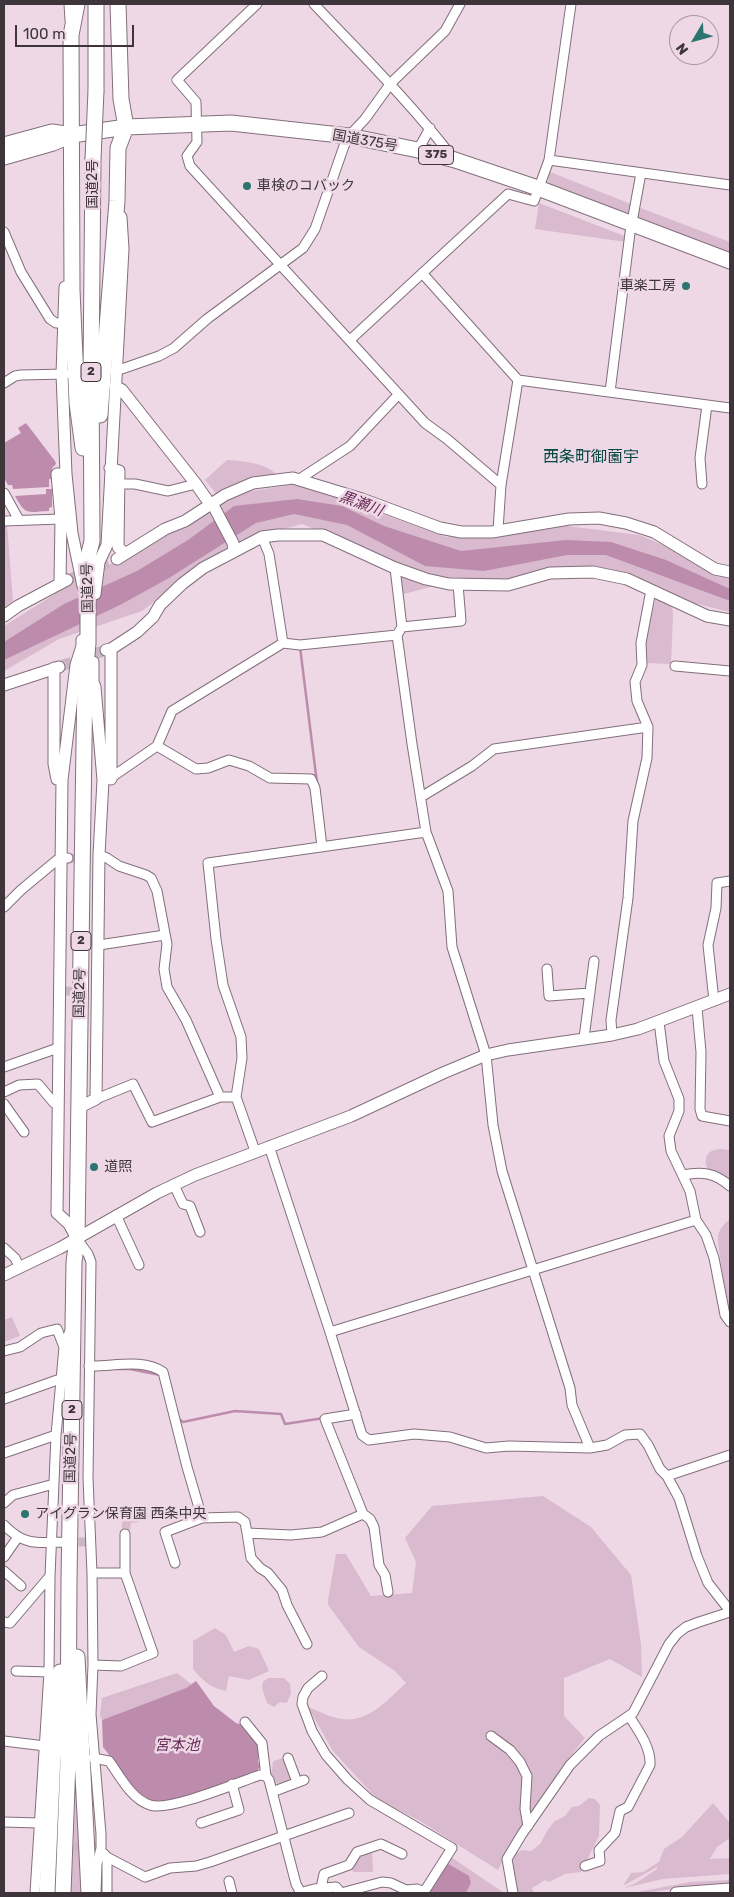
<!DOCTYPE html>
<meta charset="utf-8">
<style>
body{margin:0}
#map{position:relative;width:734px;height:1897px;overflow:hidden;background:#eed8e6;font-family:Rubik,sans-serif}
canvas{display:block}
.frame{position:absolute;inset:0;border:5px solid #3d353a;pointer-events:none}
.north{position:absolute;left:669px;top:15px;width:50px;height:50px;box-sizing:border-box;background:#eed8e6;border:1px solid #a797a1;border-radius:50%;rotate:233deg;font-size:14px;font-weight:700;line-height:20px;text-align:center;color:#3d353a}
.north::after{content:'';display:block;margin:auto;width:18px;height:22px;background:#2b746f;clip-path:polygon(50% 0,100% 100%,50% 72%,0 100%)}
.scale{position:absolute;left:15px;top:25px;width:119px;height:22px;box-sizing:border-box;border:2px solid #3d353a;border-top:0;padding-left:6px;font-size:15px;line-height:18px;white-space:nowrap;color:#3d353a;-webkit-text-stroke:4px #eed8e6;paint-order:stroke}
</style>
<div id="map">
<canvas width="734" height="1897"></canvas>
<div class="frame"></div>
<div class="north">N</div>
<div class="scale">100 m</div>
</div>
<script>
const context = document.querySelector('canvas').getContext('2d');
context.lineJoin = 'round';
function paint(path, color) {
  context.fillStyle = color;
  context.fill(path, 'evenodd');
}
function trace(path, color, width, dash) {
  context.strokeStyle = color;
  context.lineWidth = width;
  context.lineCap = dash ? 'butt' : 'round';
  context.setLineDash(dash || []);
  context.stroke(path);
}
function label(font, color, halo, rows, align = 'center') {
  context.font = font + ' Rubik,"Noto Sans JP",sans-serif';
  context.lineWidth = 5;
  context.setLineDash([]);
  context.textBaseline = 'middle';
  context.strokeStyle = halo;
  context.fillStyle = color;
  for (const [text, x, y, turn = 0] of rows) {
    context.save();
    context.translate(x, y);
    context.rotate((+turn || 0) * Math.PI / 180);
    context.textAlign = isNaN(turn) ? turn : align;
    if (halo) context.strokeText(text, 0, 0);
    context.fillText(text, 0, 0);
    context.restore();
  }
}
paint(new Path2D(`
 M550,172L631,204L630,213L626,215L550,186L548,181Z
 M539,203L627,237L626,242L535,229Z
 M638,207L730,242V256L638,221L636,216Z
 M227,460C243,461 270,463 279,478L218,496L205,480Z
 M298,484L446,537L543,523L639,535L730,573V612L689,602L611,570L508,585L426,579L372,552L302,524L233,543L142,611L59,639L4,671V626L63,589L173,531L225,495Z
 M4,525H7L13,601L4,608Z
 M399,575L434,586L400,595Z
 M656,598L672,607L673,615L671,664L646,663V638Z
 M721,1149L730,1150V1183C721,1178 703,1172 706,1159C708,1150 714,1150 721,1149Z
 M729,1220H730V1309C727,1302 717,1243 718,1236C720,1228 723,1225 729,1220Z
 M12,1317L20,1336L4,1342V1320Z
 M543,1496L591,1527L631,1575L641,1644L642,1677L610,1659L564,1678V1716L585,1738L561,1768L507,1853L498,1870L420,1821L378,1800L333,1751L308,1707C318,1711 330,1717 341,1719C369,1723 387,1700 406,1683L395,1671L359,1647L328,1605V1600L336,1554H346L371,1596L412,1593L416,1562L405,1538L432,1506Z
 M136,1507L139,1522L131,1523L130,1530H122V1520L120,1515L127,1508Z
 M215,1628L226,1635L234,1652L249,1646L259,1649L269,1671L249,1680L229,1676L226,1691C211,1688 203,1681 193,1669V1641Z
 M177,1673L191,1684L186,1688L102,1720L100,1715L102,1698Z
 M268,1678H284L290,1684L291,1693L287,1703L280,1702L274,1707L267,1703L262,1688L263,1682Z
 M284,1758L292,1776C288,1783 282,1785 275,1783L270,1772L272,1771L273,1761Z
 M77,1766L85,1893H71Z
 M589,1798L595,1799L600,1805L599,1836L581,1872L565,1874L549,1882L545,1880L532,1888L534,1893H517L513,1880V1855L522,1850L531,1851L540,1844L549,1828L555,1821L565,1816L572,1807L579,1806Z
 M713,1803L730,1823V1838L717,1847L710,1859L730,1858V1874L663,1879L624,1888L636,1883L657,1869V1867L623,1886L631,1873L643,1872L659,1862L664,1849L682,1837Z
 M372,1851L373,1872H353L352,1867L359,1854Z
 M451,1857L504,1893H466L471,1883L469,1877L447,1863Z
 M730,1880V1883L707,1884L645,1893H632L690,1882Z`), '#d9bace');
paint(new Path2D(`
 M26,423L55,461L56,464L52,468V479H49V487L13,489L12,485H8L4,478V443L21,433L18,428Z
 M46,489H52V507L49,508V511C27,512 26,516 15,496L46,494Z
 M297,499L342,506L384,526L461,551L566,540L611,542L666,560L730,589V601L606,555H567L484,571L425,566L347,525L294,514L256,523L169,578L120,605L4,660V642L64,604L137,571L188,540L234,506Z
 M196,1681L214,1706L236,1723L240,1724L259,1744L258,1762L260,1767L256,1772L169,1802H150L138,1793L103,1747L102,1720L186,1688Z
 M447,1863L469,1876L471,1883L466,1893H432L428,1891Z`), '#bd8cad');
trace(new Path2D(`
 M300,647L317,783
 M117,1369H130L160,1375
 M179,1419L183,1422L235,1411L281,1414L285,1424L324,1418`), '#bd8cad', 2.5);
trace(new Path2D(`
 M68,858L91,860
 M65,991L94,992
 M65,1542H87
 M61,1847H96`), '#cbb7c4', 9, [9, 4.5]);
trace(new Path2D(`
 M68,580L117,559
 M61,666L106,650`), '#cbb7c4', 11, [11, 5.5]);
const minor = new Path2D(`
 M69,4L70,20
 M257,4L177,80L196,102L197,142L187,156L190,166L425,423L447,439L501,485
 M314,4C362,55 410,102 453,158
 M418,150L430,128
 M549,160L730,185
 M4,232L21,272L50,319L56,323H64
 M422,273L518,380
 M350,340L508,194L534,201L549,160L571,4
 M116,371L159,356L174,348L207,319L303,248L315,229L344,146L349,136L365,119L391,83L445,31L460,4
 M4,383L15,376L21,375L66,374
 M610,392L630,233L641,173
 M298,480L350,446L398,395
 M119,484H135L168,491L196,484
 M702,484L700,458L707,405
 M4,493L19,520
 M4,521L61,519
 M498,530L501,485L518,380L730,408
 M262,537L269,554L283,643
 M395,568L402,627L397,635L412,744L426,832L448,891L452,947L486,1055L493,1125L502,1171L570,1388L572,1405L590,1448
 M402,627L461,621L458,584
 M675,666L730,671
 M157,746L196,769L208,768L229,760L249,766L270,778L311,779L315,788L322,847
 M109,779L157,746L172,711L283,643L300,645L397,635
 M421,797L472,766L494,749L648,727
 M99,855L107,858L119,866L146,875L151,878L157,891L167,944L164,969L167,987L186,1020L220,1097H236
 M4,907L21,890L57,860L61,858H68
 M99,945L165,935
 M547,969L549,996L590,993
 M714,1001L708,945L716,908L717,883L730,881
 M697,1008L701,1052L700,1109L702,1116L730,1121
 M659,1022L664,1061L679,1099V1111L669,1136L671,1151L690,1191L696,1220L706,1235L714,1258L725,1315L730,1322
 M612,1035L611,1020L628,898L633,821L647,758L648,727L637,701L635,682L642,665L641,643L651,590
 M584,1038L594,961
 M4,1067L58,1048
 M4,1092L19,1085L38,1084L54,1103
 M96,1099L133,1084L152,1122L220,1097
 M4,1104L24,1132
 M269,1146L330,1332L362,1435L369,1440L414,1434L450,1437L486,1448L509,1446L590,1448L607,1445L625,1435L640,1434L648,1445L660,1469L667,1476L679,1498L697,1556L708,1583L730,1611
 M255,1151L236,1097L242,1058L241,1037L223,985L216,939L208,863L426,832
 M683,1175C702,1171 715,1173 730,1186
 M174,1185L183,1204L190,1206L200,1232
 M116,1215L139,1265
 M77,1239L88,1254L91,1262L88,1478L92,1573L93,1665L91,1714L101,1834V1848L97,1864L96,1893
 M4,1248L15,1258L20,1268
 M330,1332L696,1220
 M4,1351L20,1347L41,1333L57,1329L64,1347
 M89,1366C113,1367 142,1358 163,1372L187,1467L202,1518
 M4,1399L60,1379
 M4,1453L56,1435
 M667,1476L730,1455
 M4,1503L13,1495L54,1484
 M363,1514L370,1519L374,1527L379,1565L385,1575L388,1592
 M4,1525C24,1546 38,1543 65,1542
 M247,1533L251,1558L260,1568L268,1573L282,1590L287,1605L307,1644
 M125,1534V1573
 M4,1557L18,1537
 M175,1563L165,1532L202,1518L238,1517L245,1522L247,1533L291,1535L322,1532L363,1514L325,1419L356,1414
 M4,1571L21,1586
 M92,1573H125L153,1653L121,1666L93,1665
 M4,1622L10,1623L50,1576
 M16,1671L49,1672
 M245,1722L262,1743L266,1776
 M491,1736L510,1750L520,1762L527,1776L525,1809L528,1826
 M4,1741L45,1746
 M93,1758L109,1761C120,1776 131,1799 150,1805C168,1812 239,1782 260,1775L266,1776L269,1780L296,1884L301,1893
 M288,1758L297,1782
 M272,1792L304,1780
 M4,1822L39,1823
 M201,1823L239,1810L232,1784
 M103,1853L107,1857V1893
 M107,1857L145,1877L170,1868L196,1866L210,1862L349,1813
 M585,1866L600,1861L599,1850L615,1833L620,1811L628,1807L650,1765C651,1747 638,1730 629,1716
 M229,1881L232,1893
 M321,1888L324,1874L349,1865L357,1852L381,1844L402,1854
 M35,1893L49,1672L50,1576L56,1435L64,1347L69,1333
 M299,1893L314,1889L336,1887L341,1893L382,1882L391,1883L406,1890L417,1889L424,1892L452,1848L370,1800L348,1780L326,1755L312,1731L302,1704L303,1697L308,1688L322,1676
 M513,1893L507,1859L522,1834L570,1765L599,1736L633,1713L669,1644L677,1634L686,1627L699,1622L730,1612`);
const tertiary = new Path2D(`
 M65,287L62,374L66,474L72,533L83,586
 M115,386L122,390L196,484L210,504L214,507L233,543L234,551
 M110,468L119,471L118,547L125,554
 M117,559L165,529L185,521L225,495L253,483L293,478L362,499L440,528L461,532H492L569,519L599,518L626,523L654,532L715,569L730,572
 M60,583L61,519L57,474H66
 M95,594L99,562L107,545L123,249L121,217
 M4,616L18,606L67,580
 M106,650L111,649L137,632L153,617L160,605L182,584L203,568L262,537L278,535H323L395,568L426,579L449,584L508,585L550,573L593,572L627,579L707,616L730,620
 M54,668V764L57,779H60
 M4,685L59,667
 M111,779V649
 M78,1108L96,1099L99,855L103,780L95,687L93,682V662
 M76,1237L69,1224L57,1213L62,780L76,665L82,646V640
 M4,1275L60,1248L157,1193L195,1175L351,1116L443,1073L486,1055L508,1050L612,1035L638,1029L730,994
 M676,1893L730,1889`);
const trunk = new Path2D(`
 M77,4L71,35L72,290L77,403L83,448
 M96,91V4
 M4,145L52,132L72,135
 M4,157L53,143L72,135L126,127L231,123L349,136L418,150L455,160L538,188L730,261
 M100,415L117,201L118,148L126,127L121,99L118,4
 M77,1657L89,1893
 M47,1893L54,1732L60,1672
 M63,1893L68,1761L69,1581L74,1262L77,1239L82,878L85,678L88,643V557L92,541L91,371L93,159`);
trace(minor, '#826f7c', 11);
trace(tertiary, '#826f7c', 13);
trace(trunk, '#826f7c', 17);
trace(minor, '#fff', 9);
trace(tertiary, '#fff', 11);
trace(trunk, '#fff', 15);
const trunkBridge = new Path2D(`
 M93,159L96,91`);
trace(trunkBridge, '#826f7c', 17, []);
trace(trunkBridge, '#fff', 15);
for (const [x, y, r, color] of [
 [247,186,5,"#2b746f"],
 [686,286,5,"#2b746f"],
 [94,1167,5,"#2b746f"],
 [25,1514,5,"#2b746f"]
]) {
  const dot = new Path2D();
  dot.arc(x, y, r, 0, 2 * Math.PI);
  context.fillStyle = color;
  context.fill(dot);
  trace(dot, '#eed8e6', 2);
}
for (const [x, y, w] of [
 [436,155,35],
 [91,372,20],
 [81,941,20],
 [72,1410,20]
]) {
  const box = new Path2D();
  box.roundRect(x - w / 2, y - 9.5, w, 19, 4);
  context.fillStyle = '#eed8e6';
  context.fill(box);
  trace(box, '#3d353a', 1);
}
label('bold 12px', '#3d353a', null, [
 ["375",436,155],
 ["2",91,372],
 ["2",81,941],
 ["2",72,1410]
]);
label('14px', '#3d353a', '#eed8e6', [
 ["国道375号",365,141,10],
 ["国道2号",93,184,-90],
 ["国道2号",88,588,-91],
 ["国道2号",80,993,-89],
 ["国道2号",71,1458,-89]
]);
label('14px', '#3d353a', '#eed8e6', [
 ["車検のコバック",257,186],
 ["車楽工房",676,286,"right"],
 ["道照",104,1167],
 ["アイグラン保育園 西条中央",35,1514]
], 'left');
label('italic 15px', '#662b56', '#eed8e6', [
 ["黒瀬川",361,504,20],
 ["宮本池",177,1746]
]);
label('16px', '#044642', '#eed8e6', [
 ["西条町御薗宇",591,457]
]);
</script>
